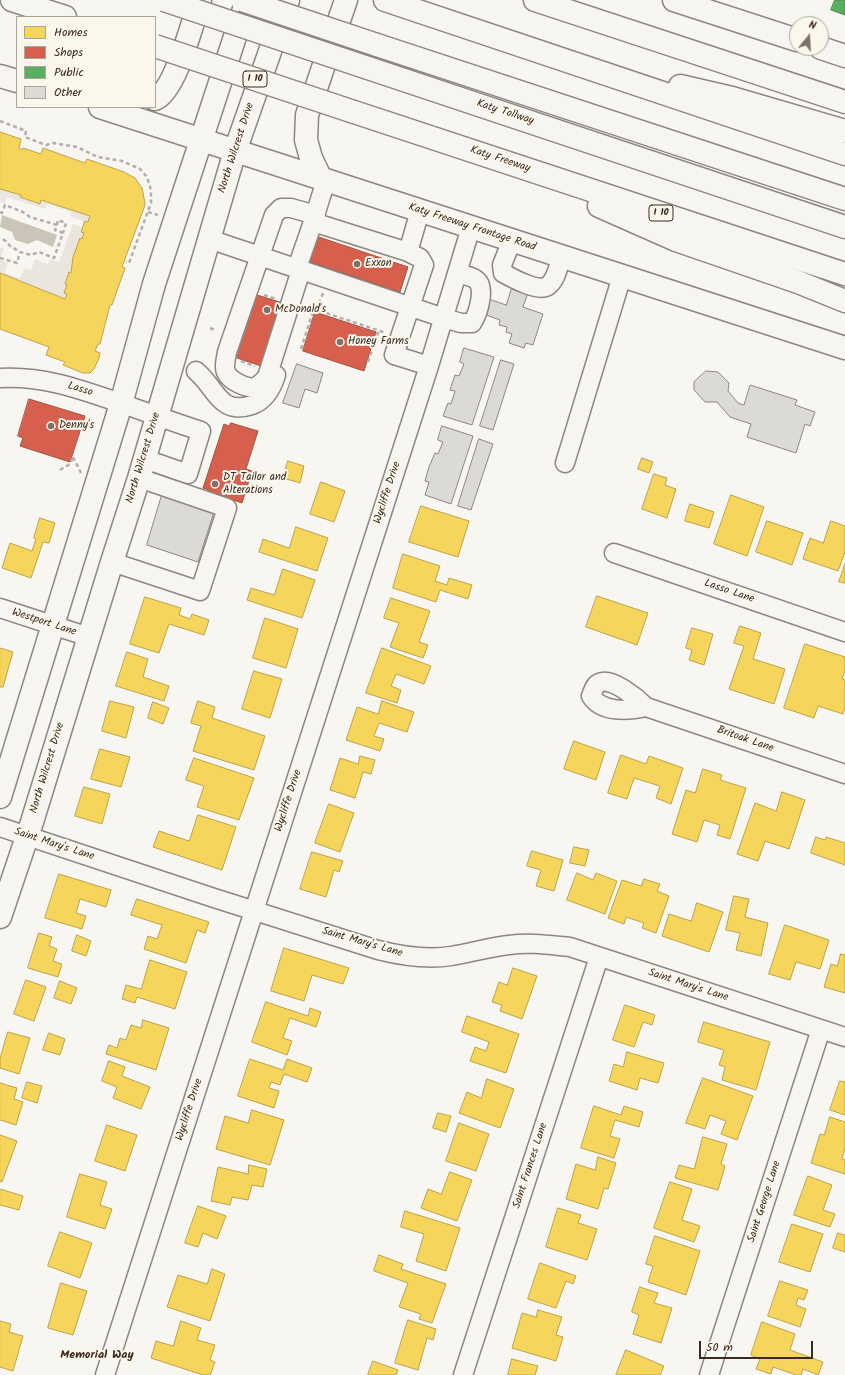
<!DOCTYPE html>
<style>
body{margin:0}
#map{position:relative;width:845px;height:1375px;overflow:hidden;background:#f8f6f0;font-family:Kalam,sans-serif}
canvas{display:block}
.legend{position:absolute;left:16px;top:16px;width:140px;height:92px;box-sizing:border-box;background:#fbf7ec;border:1px solid #aea59a;margin:0;padding:5px 7px;list-style:none;font-size:12px;color:#3b2a1e}
.legend li{display:flex;align-items:center;gap:8px;height:20px}
.legend b{width:20px;border:1px solid #aea59a}
.north{position:absolute;left:789px;top:16px;width:40px;height:40px;box-sizing:border-box;background:#fbf7ec;border:1px solid #aea59a;border-radius:50%;rotate:18deg;font-size:11px;font-weight:700;line-height:16px;text-align:center;color:#3b2a1e}
.north::after{content:'';display:block;margin:auto;width:14px;height:18px;background:#7d7168;clip-path:polygon(50% 0,100% 100%,50% 72%,0 100%)}
.scale{position:absolute;left:699px;top:1341px;width:114px;height:18px;box-sizing:border-box;border:2px solid #3b2a1e;border-top:0;padding-left:5px;font-size:12px;line-height:14px;white-space:nowrap;color:#3b2a1e;-webkit-text-stroke:3px #fbf7ec;paint-order:stroke}
</style>
<div id="map">
<canvas width="845" height="1375"></canvas>
<ul class="legend">
<li><b style="height:11px;background:#f6d55c"></b>Homes</li>
<li><b style="height:11px;background:#d6604d"></b>Shops</li>
<li><b style="height:11px;background:#5aae61"></b>Public</li>
<li><b style="height:11px;background:#dcdad5"></b>Other</li>
</ul>
<div class="north">N</div>
<div class="scale">50 m</div>
</div>
<script>
const context = document.querySelector('canvas').getContext('2d');
context.lineJoin = 'round';
function paint(path, color) {
  context.fillStyle = color;
  context.fill(path, 'evenodd');
}
function trace(path, color, width, dash) {
  context.strokeStyle = color;
  context.lineWidth = width;
  context.lineCap = dash ? 'butt' : 'round';
  context.setLineDash(dash || []);
  context.stroke(path);
}
function label(font, color, halo, rows, align = 'center') {
  context.font = font + ' Kalam,sans-serif';
  context.lineWidth = 4;
  context.setLineDash([]);
  context.textBaseline = 'middle';
  context.strokeStyle = halo;
  context.fillStyle = color;
  for (const [text, x, y, turn = 0] of rows) {
    context.save();
    context.translate(x, y);
    context.rotate((+turn || 0) * Math.PI / 180);
    context.textAlign = isNaN(turn) ? turn : align;
    if (halo) context.strokeText(text, 0, 0);
    context.fillText(text, 0, 0);
    context.restore();
  }
}
paint(new Path2D(`
 M0,189L21,195L20,197L40,204L41,200L90,216L82,239L80,238L71,273L69,272L65,284L67,285L64,293L67,294L65,299L0,273V247L4,249L0,260L8,263L5,273L20,278L24,268L31,270L35,259L48,264L50,259L59,262L73,224L82,227L83,221L70,216L71,212L47,204L45,209L7,197L5,203L0,202Z`), '#eae6dd');
paint(new Path2D(`
 M2,215L57,235L53,247L37,240L28,244L15,240L12,232L0,227Z`), '#cac4b9');
const homes = new Path2D(`
 M0,132L21,139L19,148L22,150L23,148L41,154L43,148L85,163L87,159L124,172L135,178L142,188L145,203L144,208L122,267L125,268L112,305H110L100,344H98L95,351L100,353L99,358L94,369L90,373H83L63,365L65,362L46,355L49,347L0,329V273L65,299L67,294L64,293L67,285L65,284L69,272L71,273L73,257L80,238L82,239L84,233L81,232L85,221L88,222L90,216L41,200L40,204L20,197L21,195L0,189Z
 M642,458L653,462L649,473L638,469Z
 M288,461L304,466L300,483L283,478Z
 M654,474L667,478L665,485L676,489L667,518L642,509Z
 M321,482L345,491L334,522L310,514Z
 M731,495L764,507L747,556L714,544Z
 M690,504L714,512L709,528L685,521Z
 M421,506L469,521L458,557L409,542Z
 M40,518L55,523L49,543L43,542L31,578L2,568L10,543L32,551L36,539L34,538Z
 M767,521L803,533L792,565L756,552Z
 M831,521L845,526V552L838,571L803,559L810,538L823,543Z
 M296,527L328,538L317,571L259,552L263,539L289,548Z
 M403,554L440,566L435,581L447,585L449,578L472,585L468,599L440,590L436,602L393,588Z
 M845,564V583L839,582Z
 M283,569L315,580L302,618L247,600L251,588L274,595Z
 M597,596L648,613L637,645L586,627Z
 M145,597L181,608L179,615L190,619L192,614L209,620L204,635L169,624L159,653L130,644Z
 M391,598L430,611L419,642L428,645L423,658L390,647L399,623L384,618Z
 M265,618L298,629L286,668L253,658Z
 M740,626L761,633L753,659L785,669L774,704L729,689L744,646L734,643Z
 M692,628L713,634L704,665L689,660L692,650L686,648Z
 M805,644L845,657V671L842,679L845,680V707L843,714L818,706L814,718L784,708Z
 M0,648L13,652L3,687H0Z
 M382,648L431,666L424,684L396,674L391,686L401,690L397,703L366,693Z
 M127,652L148,659L143,677L169,686L164,701L116,686Z
 M254,671L282,679L270,718L242,709Z
 M110,701L134,707L126,738L102,731Z
 M198,701L215,707L212,718L265,736L254,770L193,751L201,726L191,723Z
 M382,701L414,712L407,732L379,723L374,736L384,739L380,751L346,740L357,707L378,714Z
 M153,702L169,708L163,724L148,718Z
 M574,741L605,752L596,780L564,769Z
 M100,749L130,757L121,787L91,779Z
 M621,755L646,764L649,756L683,768L671,804L656,798L660,786L634,778L627,799L608,793Z
 M360,756L375,760L371,774L363,772L355,798L330,790L340,758L358,764Z
 M194,758L254,778L239,820L197,807L204,786L186,780Z
 M703,769L722,775L720,780L746,788L730,839L717,835L720,825L704,820L697,842L672,834L686,790L695,793Z
 M84,787L110,794L102,824L75,816Z
 M782,792L805,800L789,849L765,841L758,861L737,854L755,803L776,811Z
 M329,804L354,813L340,852L315,843Z
 M198,815L236,827L222,870L153,847L159,831L189,841Z
 M816,837L825,840L826,837L845,843V865L811,853Z
 M574,847L589,850L585,866L570,863Z
 M532,851L563,860L554,891L536,886L541,870L527,866Z
 M312,852L343,861L339,872L334,870L326,897L300,889Z
 M577,873L593,880L596,873L617,881L605,914L567,900Z
 M59,874L111,890L106,907L80,899L76,913L86,916L82,929L45,918Z
 M644,879L660,884L657,891L669,896L656,933L642,928L644,923L626,917L624,924L608,918L622,880L641,886Z
 M734,896L749,899L745,917L768,923L761,956L736,950L740,933L726,930Z
 M137,899L209,922L205,933L197,930L186,963L144,949L148,936L157,939L162,925L131,915Z
 M697,903L723,912L709,952L662,936L669,914L691,921Z
 M785,925L829,940L820,969L796,962L790,980L769,974Z
 M39,933L52,937L49,946L57,949L53,961L62,964L58,977L28,968Z
 M77,935L91,941L86,956L72,951Z
 M284,948L349,968L343,984L312,975L304,1001L271,991Z
 M841,954L845,955V993L824,987L831,964L837,966Z
 M150,960L187,972L175,1009L137,997L135,1003L122,999L126,985L141,989Z
 M513,968L537,976L522,1019L500,1011L502,1005L492,1002L499,982L507,985Z
 M26,980L46,987L34,1021L14,1014Z
 M60,981L77,988L71,1004L54,998Z
 M266,1002L308,1016L310,1008L321,1012L316,1027L290,1018L283,1038L292,1041L287,1055L252,1042Z
 M625,1005L655,1015L652,1025L643,1022L634,1047L613,1040Z
 M467,1016L519,1034L506,1073L470,1061L475,1047L486,1051L489,1042L462,1032Z
 M143,1020L169,1028L156,1070L106,1054L109,1045L117,1048L120,1038L126,1040L131,1025L141,1028Z
 M704,1022L770,1042L756,1090L722,1080L725,1067L719,1065L724,1050L698,1042Z
 M8,1032L30,1038L19,1074L0,1068V1059Z
 M49,1033L65,1039L60,1055L43,1050Z
 M627,1052L664,1063L658,1083L640,1078L637,1090L609,1081L614,1064L623,1067Z
 M250,1059L283,1070L287,1059L312,1068L307,1082L284,1074L280,1085L271,1082L269,1088L279,1091L274,1108L238,1096Z
 M109,1061L125,1067L122,1076L150,1087L141,1109L113,1098L117,1087L102,1081Z
 M703,1078L753,1096L737,1140L721,1134L726,1121L710,1115L705,1129L686,1123Z
 M487,1079L514,1089L500,1128L459,1113L467,1092L481,1098Z
 M840,1081L845,1082V1115L830,1110Z
 M27,1082L42,1086L37,1103L22,1098Z
 M0,1083L17,1088L14,1099L23,1102L16,1125L0,1120Z
 M594,1106L621,1115L624,1106L643,1112L639,1127L615,1120L610,1136L620,1139L614,1158L581,1148Z
 M252,1110L284,1120L270,1165L216,1149L225,1116L248,1123Z
 M438,1113L451,1116L446,1132L433,1128Z
 M830,1117L845,1122V1148L842,1159L845,1160V1174L811,1163L820,1134L824,1135Z
 M459,1123L489,1134L476,1171L446,1161Z
 M107,1125L137,1135L125,1171L95,1161Z
 M0,1135L17,1141L2,1182L0,1181Z
 M703,1137L727,1144L721,1164L725,1166L718,1190L675,1178L679,1165L694,1169Z
 M598,1157L616,1163L608,1189L604,1188L598,1209L566,1199L576,1164L595,1170Z
 M249,1165L267,1169L263,1187L252,1185L248,1200L232,1197L230,1205L211,1201L218,1167L248,1174Z
 M450,1172L472,1180L457,1221L421,1208L428,1189L441,1194Z
 M80,1174L107,1182L100,1205L112,1209L105,1229L67,1217Z
 M808,1176L832,1185L823,1210L835,1214L830,1227L794,1215Z
 M670,1182L692,1189L682,1220L700,1226L694,1242L654,1228Z
 M0,1189L23,1196L19,1210L0,1205Z
 M198,1206L226,1216L217,1239L203,1233L198,1247L185,1243Z
 M558,1208L581,1215L578,1223L597,1229L587,1260L546,1247Z
 M405,1211L460,1228L446,1271L416,1261L424,1234L401,1227Z
 M792,1224L823,1234L810,1272L779,1262Z
 M60,1232L92,1243L80,1278L48,1266Z
 M838,1233L845,1235V1252L833,1248Z
 M655,1236L700,1251L686,1295L648,1282L653,1266L646,1264Z
 M379,1255L403,1264L401,1269L446,1284L432,1323L419,1319L421,1314L399,1307L408,1283L374,1271Z
 M540,1263L576,1276L573,1284L566,1281L556,1308L528,1299Z
 M212,1269L225,1274L210,1321L167,1307L178,1275L207,1284Z
 M780,1281L808,1290L804,1300L798,1298L796,1305L806,1309L800,1327L768,1316Z
 M61,1283L87,1291L73,1335L48,1328Z
 M640,1287L658,1293L654,1303L672,1308L661,1343L633,1334L639,1315L632,1312Z
 M538,1310L562,1317L556,1335L563,1337L556,1361L512,1348L522,1313L536,1317Z
 M408,1320L436,1329L433,1340L427,1338L418,1370L395,1363Z
 M0,1321L11,1324L9,1332L23,1336L13,1371L0,1367Z
 M181,1321L201,1328L197,1340L215,1345L210,1360L215,1362L210,1375H203L151,1358L156,1341L173,1346Z
 M762,1322L795,1334L790,1350L823,1362L818,1375L803,1369L801,1375H796L773,1367L771,1374L756,1369L760,1359L751,1355Z
 M626,1350L664,1366L660,1375H616Z
 M512,1359L538,1366L535,1375H508Z
 M373,1361L398,1370L396,1375H368Z`);
paint(homes, '#f6d55c');
trace(homes, '#bea249', 1);
const shops = new Path2D(`
 M313,235L408,267L400,292L305,260Z
 M257,295L286,304L267,368L237,358Z
 M315,312L376,332L364,371L303,351Z
 M29,399L85,416L70,462L20,446L23,438L18,436Z
 M231,423L258,431L246,469L252,471L242,503L209,492V490L203,488L224,424L229,426Z`);
paint(shops, '#d6604d');
trace(shops, '#a8503f', 1);
const public = new Path2D(`
 M835,0H845V15L831,10Z`);
paint(public, '#5aae61');
trace(public, '#51864d', 1);
const building = new Path2D(`
 M514,281L530,287L523,307L543,314L533,345L526,343L524,348L509,343L512,334L506,332L507,327L499,325L500,320L478,312L483,297L506,305Z
 M464,348L494,357L472,425L443,416L448,403L451,404L455,391L450,390L455,375L459,376L464,364L460,362Z
 M501,360L514,364L493,430L480,426Z
 M297,364L323,373L317,393L305,389L299,408L283,403Z
 M706,371L718,372L729,383L728,391L738,403L744,405L750,385L797,400L795,405L815,412L810,426L805,424L796,453L747,437L751,424L730,417L717,402H705L694,390V382Z
 M442,426L473,436L451,504L425,495L429,482L425,481L429,467L435,453L438,454L443,442L438,440Z
 M479,439L493,444L471,510L458,506Z
 M162,495L214,512L198,562L147,545Z`);
paint(building, '#dcdad5');
trace(building, '#8b8781', 1);
const minor = new Path2D(`
 M326,180L313,222L408,252L420,211
 M209,239L444,318L461,323H472C478,314 487,286 475,279C471,276 462,275 457,273
 M512,240L502,265L503,273C512,278 541,294 549,285C557,278 558,266 562,256
 M408,252L420,258L424,265L394,355L429,366
 M297,268L313,222
 M301,270L267,377C263,381 260,385 255,387C247,389 231,381 227,374C223,368 226,359 227,352L274,215L281,208H291L316,215
 M196,371C216,387 219,416 252,405C266,400 272,388 276,375
 M0,378C44,375 85,391 126,405C151,414 176,423 201,431L188,474L145,459
 M565,463L622,276
 M614,553L845,632
 M112,562L200,591L227,508L139,478
 M0,608L89,637
 M646,707C628,711 602,713 591,696C593,692 594,685 599,683C611,676 638,699 646,707L845,774
 M0,827L214,898L378,950C402,956 427,960 451,956C471,953 490,947 509,945C530,942 549,945 570,947L845,1037
 M105,1375L429,366L471,227
 M463,1375L599,957
 M709,1375L821,1029`);
const major = new Path2D(`
 M674,0L797,40
 M821,48L845,56
 M0,76L17,81
 M155,99C176,90 192,23 200,0
 M100,107L845,348
 M321,179L311,158L306,140L307,115L346,0
 M0,797L121,404L154,284L247,0
 M0,917L32,822L112,562L139,478L235,151L288,0`);
const highway = new Path2D(`
 M12,0L65,17
 M385,0L845,154
 M535,0L845,102
 M377,45L845,199
 M368,68L845,227
 M680,86L732,98L845,131
 M354,112L845,274
 M599,206L676,240L798,282L845,301`);
trace(minor, '#8b8781', 21);
trace(major, '#8b8781', 25);
trace(highway, '#8b8781', 25);
trace(new Path2D(`
 M0,121L26,131L25,137L46,145L53,143L77,147L98,157L122,161L140,169L147,177L151,190V203L129,263L126,262
 M0,212L2,213L5,205L23,212L30,217L57,225L55,230L63,233L54,258L39,252L31,255L20,252L10,246L6,241L0,238
 M148,212L158,215
 M57,225L58,220L66,223L63,233
 M0,258L17,263L20,252
 M323,293L317,310L386,333
 M264,295L276,299
 M210,328L215,330
 M301,349L314,308L317,310
 M241,361L255,366
 M368,362L379,330
 M73,457L81,473
 M60,470L70,464L73,457`), '#b3b0ac', 2.5, [4, 3]);
trace(minor, '#f6f5f1', 18);
trace(major, '#f6f5f1', 22);
trace(highway, '#f6f5f1', 22);
const highwayBridge = new Path2D(`
 M164,0L368,68
 M242,0L377,45
 M155,46L354,112`);
trace(highwayBridge, '#8b8781', 25, []);
trace(highwayBridge, '#f6f5f1', 22);
for (const [x, y, r, color] of [
 [357,264,4,"#7d7168"],
 [267,310,4,"#7d7168"],
 [340,342,4,"#7d7168"],
 [51,426,4,"#7d7168"],
 [215,484,4,"#7d7168"]
]) {
  const dot = new Path2D();
  dot.arc(x, y, r, 0, 2 * Math.PI);
  context.fillStyle = color;
  context.fill(dot);
  trace(dot, '#fbf7ec', 1.5);
}
for (const [x, y, w] of [
 [255,79,24],
 [661,213,24]
]) {
  const box = new Path2D();
  box.roundRect(x - w / 2, y - 8, w, 16, 3);
  context.fillStyle = '#fbf7ec';
  context.fill(box);
  trace(box, '#3b2a1e', 1);
}
label('bold 10px', '#3b2a1e', null, [
 ["I 10",255,79],
 ["I 10",661,213]
]);
label('11px', '#3b2a1e', '#fbf7ec', [
 ["Katy Tollway",505,113,18],
 ["North Wilcrest Drive",237,148,-72],
 ["Katy Freeway",500,160,18],
 ["Katy Freeway Frontage Road",472,228,18],
 ["Lasso",80,390,17],
 ["North Wilcrest Drive",144,458,-73],
 ["Wycliffe Drive",388,493,-72],
 ["Lasso Lane",729,592,19],
 ["Westport Lane",44,623,18],
 ["Britoak Lane",745,740,19],
 ["North Wilcrest Drive",48,768,-73],
 ["Wycliffe Drive",289,801,-72],
 ["Saint Mary's Lane",54,845,18],
 ["Saint Mary's Lane",362,943,16],
 ["Saint Mary's Lane",688,986,18],
 ["Wycliffe Drive",190,1110,-72],
 ["Saint Frances Lane",531,1166,-72],
 ["Saint George Lane",765,1202,-72]
]);
label('11px', '#3b2a1e', '#fbf7ec', [
 ["Exxon",365,264],
 ["McDonald's",275,310],
 ["Honey Farms",348,342],
 ["Denny's",59,426],
 ["DT Tailor and",223,478],
 ["Alterations",223,491]
], 'left');
label('bold 12px', '#3b2a1e', '#fbf7ec', [
 ["Memorial Way",97,1356]
]);
</script>
